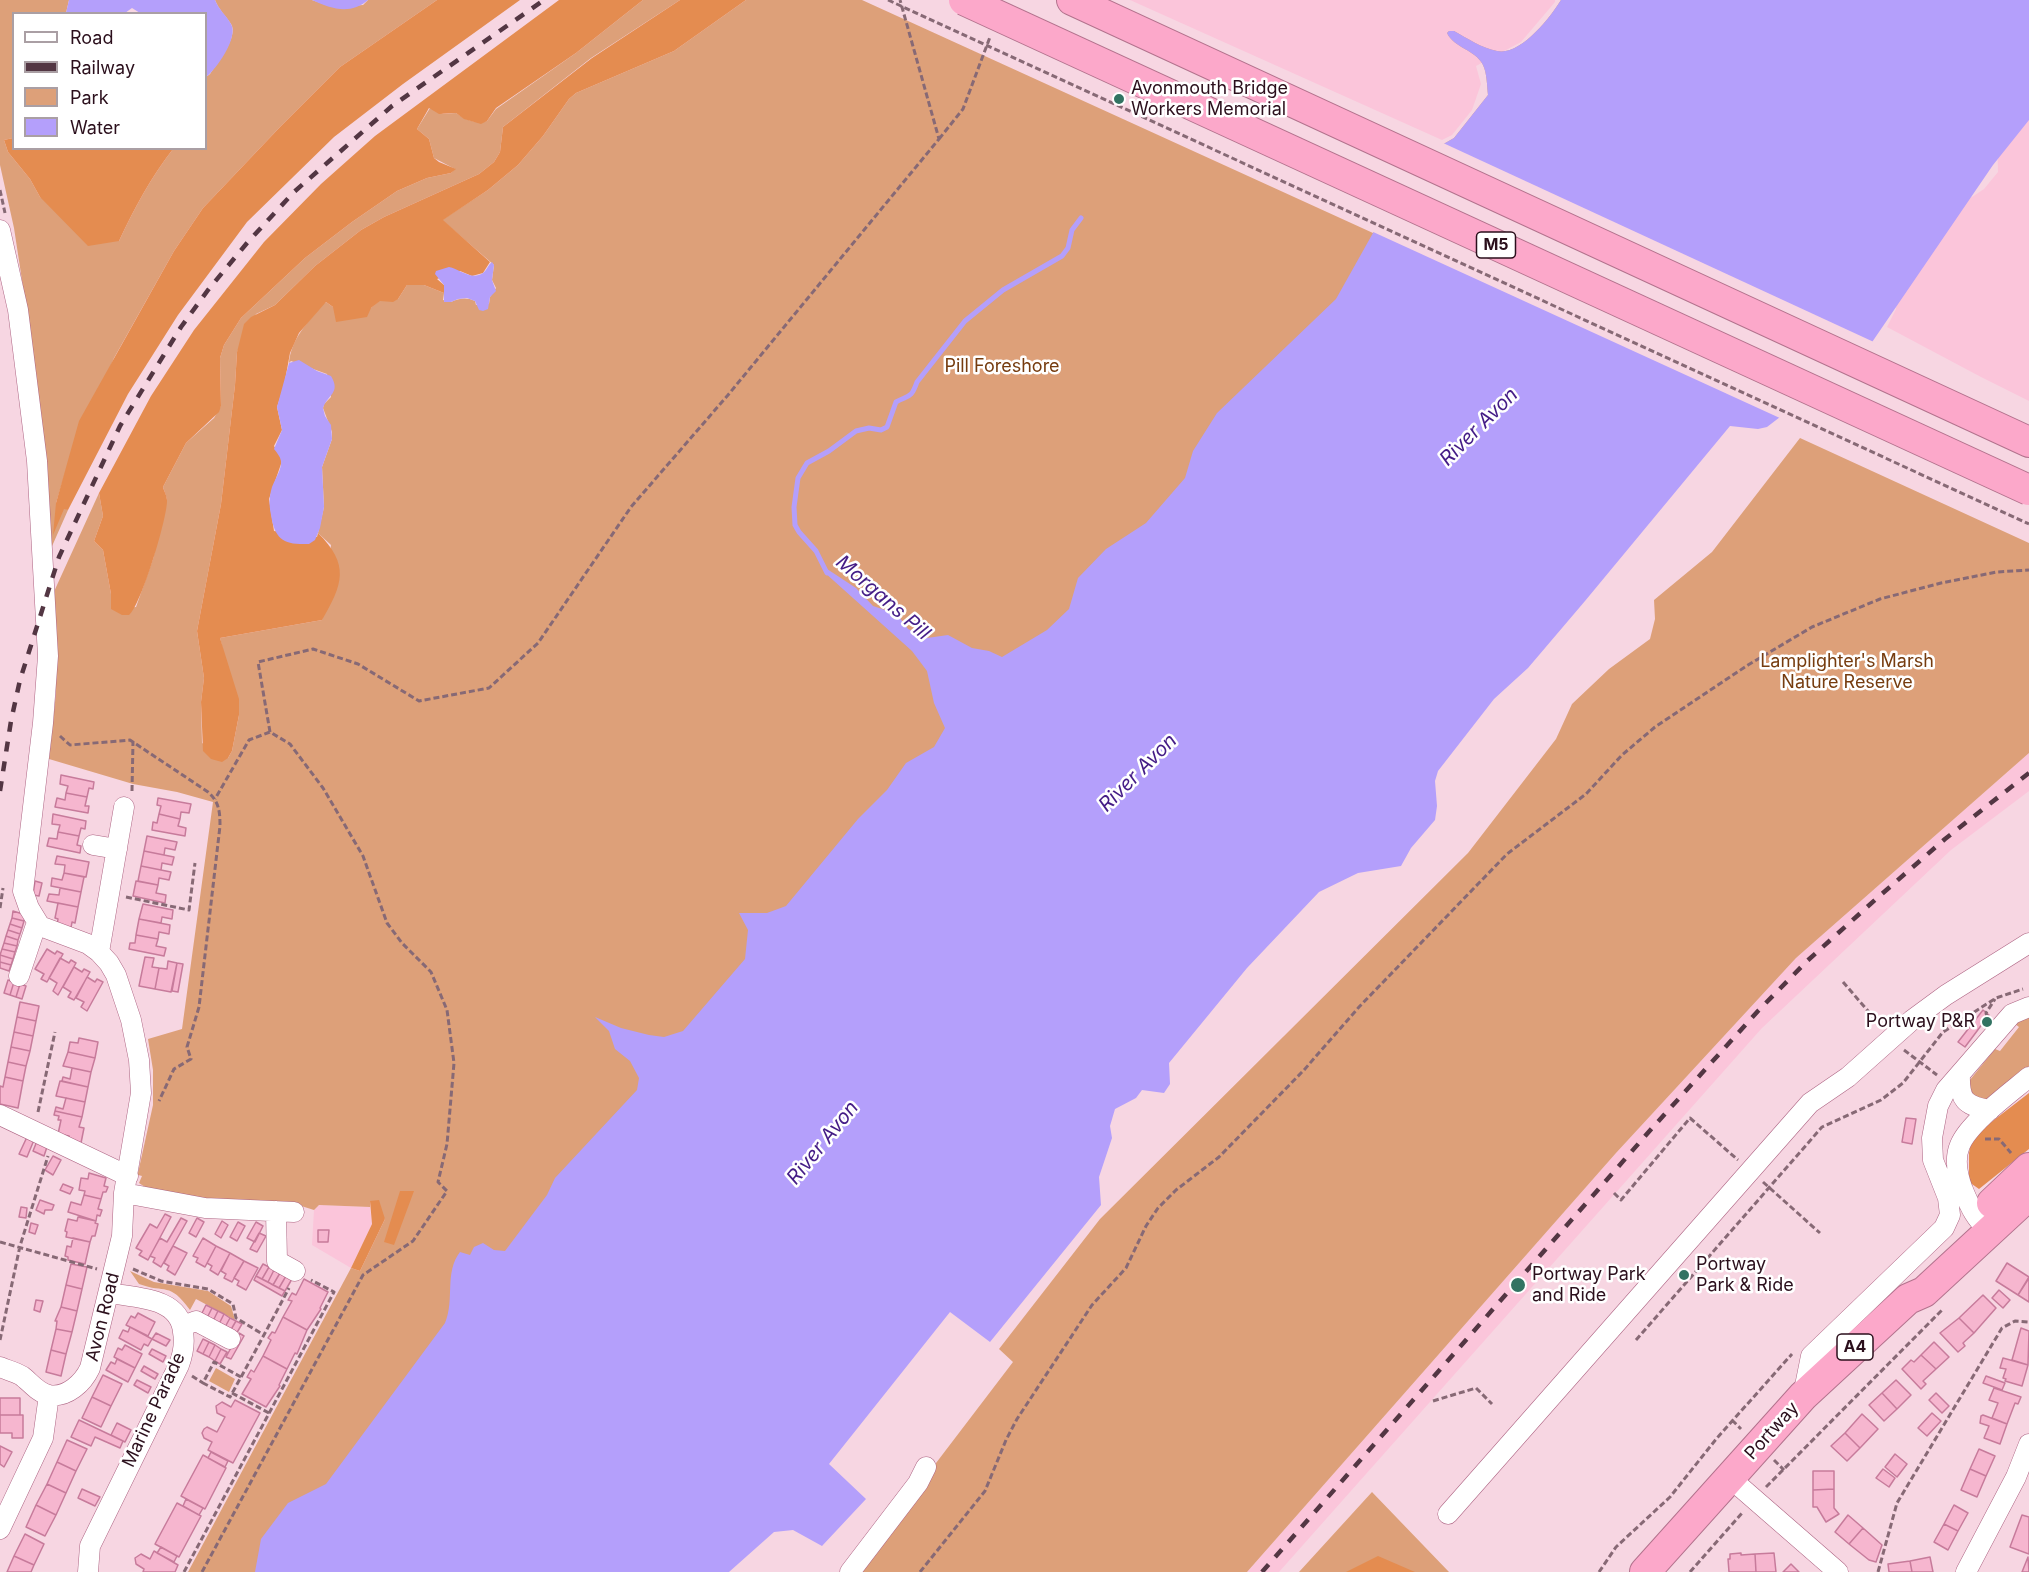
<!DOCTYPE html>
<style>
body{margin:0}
#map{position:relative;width:2029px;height:1572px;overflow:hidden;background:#f7d6e2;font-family:Inter,sans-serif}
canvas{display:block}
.legend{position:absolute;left:12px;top:12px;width:195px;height:138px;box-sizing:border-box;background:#fff;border:2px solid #aa9fa4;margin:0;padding:8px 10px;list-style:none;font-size:18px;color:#2b0f1c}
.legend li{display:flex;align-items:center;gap:12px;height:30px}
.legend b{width:30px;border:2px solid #aa9fa4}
</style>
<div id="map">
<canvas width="2029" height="1572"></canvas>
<ul class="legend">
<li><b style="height:8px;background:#fff"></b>Road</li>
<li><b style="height:8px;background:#533643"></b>Railway</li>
<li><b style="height:16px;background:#dda079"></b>Park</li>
<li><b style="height:16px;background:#b49ffb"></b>Water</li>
</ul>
</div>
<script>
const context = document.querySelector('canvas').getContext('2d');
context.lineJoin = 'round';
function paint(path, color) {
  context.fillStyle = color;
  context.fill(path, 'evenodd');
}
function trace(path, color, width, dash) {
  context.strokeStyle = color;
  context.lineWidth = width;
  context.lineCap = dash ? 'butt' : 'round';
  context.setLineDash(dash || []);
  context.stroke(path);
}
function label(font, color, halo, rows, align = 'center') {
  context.font = font + ' Inter,sans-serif';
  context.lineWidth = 5;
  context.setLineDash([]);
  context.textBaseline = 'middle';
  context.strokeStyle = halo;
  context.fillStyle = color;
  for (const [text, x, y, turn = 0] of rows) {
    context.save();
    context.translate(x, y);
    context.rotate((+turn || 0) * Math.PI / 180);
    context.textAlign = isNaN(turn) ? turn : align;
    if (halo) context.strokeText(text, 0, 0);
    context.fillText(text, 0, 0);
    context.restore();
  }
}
paint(new Path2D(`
 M1130,0H1555V2L1521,42L1476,66L1481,84L1472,110L1452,135L1442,140Z
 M2029,93V401L1981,377L1887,327L1896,309L1897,280L1959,200L1972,197L1984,189L1998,172L1997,135Z
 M2029,753V791L1951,850L1762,1028L1279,1572H1247L1616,1153L1796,958Z
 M319,1205L370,1207L372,1224L351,1268L312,1245L314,1210Z`), '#fbc5da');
paint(new Path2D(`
 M0,0H69L66,13L14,14L13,138L4,140L8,152L30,179L40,197L119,241C134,209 151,177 173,149L206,148V77L210,74C217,63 239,36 231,24C225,15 219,10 215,0H312L332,7L363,5L368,0H437L340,67L280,127L203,208L174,251L114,358L67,467L56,503L68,510L49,553L25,300L14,228L0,165Z
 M643,0H680L591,58L503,127L500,152L494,162L479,174L384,217L361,230L315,266L275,305L256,314L237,352L235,385L221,504L197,631L204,678L201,702L202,743L228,758L232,751L239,715L220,638L322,620L331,545L318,533L324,507L322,467L332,439V432L323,408L324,404L331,397L327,374L291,361L289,363C291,339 308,322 323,304L326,302L333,307L371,308L380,300L398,299L407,285H424L444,293L443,300L451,302C459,298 467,297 475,301L476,305L489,304L490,297L496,288L492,280L494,265L442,220L488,190L518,165L543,136L569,99L576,93L674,51L746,0H862L1373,233L1410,189L1440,146L1454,138L1488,95C1487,86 1487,73 1483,65C1476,50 1454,48 1447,33L1449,31H1454C1467,38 1481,48 1497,51C1520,56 1550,18 1561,0H1708L1174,654L923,659L959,712L412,1572H188L351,1268L360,1271L385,1219L370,1201V1207L319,1205L314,1210L295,1204L208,1201L148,1189L139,1183L142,1176L138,1175V1173L153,1105V1070L148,1039L182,1029L213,802L177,792L133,784L49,759L56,693L52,596L99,493L103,516L94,541L103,550L111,594V609L136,607L153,559L167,499L163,487L186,443L214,418L221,406L220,358L224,345L241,318L305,258L352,222L397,191L427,178L451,173L455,169L434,158L429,139L417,129L430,108L443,114L456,113C467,120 474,124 487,121L496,109L576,53Z
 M1800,438L2029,543V753L1796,958L1616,1153L1247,1572H861L878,1552L933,1467L1013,1362L999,1349L1100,1219L1468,853L1556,739L1572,704L1609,669L1650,639L1655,619L1654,600L1712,552Z
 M2029,1017V1066L1998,1096L1983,1102L1968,1091L1969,1081L1995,1049L2000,1051L2019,1027L2015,1024Z
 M130,1271L154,1282L208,1291L231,1306L235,1320L196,1299L190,1310C169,1281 166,1294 139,1284Z
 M216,1368L235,1379L229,1392L209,1381Z
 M1372,1492L1449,1572H1299Z`), '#dda079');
paint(new Path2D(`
 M437,0H520L403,84L334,137L247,222L178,315L128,394L68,510L64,509L53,535L56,503L79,421L174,251L203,208L280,127L340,67Z
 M559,0H643L576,53L496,108L487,121L481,124L464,119L456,113L439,114L429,108L417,129L429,139L434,158L439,162L456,169L451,173L427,178L397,191L352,222L305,258L241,318L224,345L220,358L221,406L219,412L186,443L163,487C164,491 167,496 167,500C168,516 141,606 129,615H122L111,609V594L103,550L94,541L103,516L99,493L151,396L194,330L264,242L321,184L375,136Z
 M680,0H746L674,51L576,93L569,99L543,136L518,165L488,190L443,220L490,262L483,273L472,276L460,271L437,279L444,285V293L424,285H407L398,299L393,302L380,301L371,308L367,317L336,322L333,307L326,302L299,333L290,353L284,386L277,407L282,430L274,446L281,458V464L269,499L274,531L317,537L318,533C350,565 343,584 322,620L220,638L239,699V715L232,751L228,758L222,762L211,759L203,751L201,702L204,678L197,631L221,504L235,385L237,352L244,324L251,317L275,305L315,266L361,230L384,217L479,174L494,162L500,152L503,127L592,58Z
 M13,138L14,148L173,149C151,177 134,209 119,241L88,246L40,197L30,179L8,152L4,140Z
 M2029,1093V1149L1979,1189L1969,1182V1153L1972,1137Z
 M400,1191H414L394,1245L384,1242Z
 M379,1200L385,1219L360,1271L351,1268L372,1224L370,1201Z
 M1378,1556L1415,1572H1346Z`), '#e48c50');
paint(new Path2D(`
 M69,0H215C219,10 226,15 231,24C239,37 216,70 206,77V14L140,13L132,8L125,13H66Z
 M312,0H368C351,15 331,9 312,0Z
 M1561,0H2029V120L1993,165L1866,351L1767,427L1758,429L1730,426L1585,601L1528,668L1494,699L1438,771L1435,781L1437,806L1435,820L1411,848L1401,866L1358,873L1319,892L1247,968L1169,1063L1170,1084L1164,1093L1142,1090L1136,1098L1115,1109L1110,1126L1112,1138L1099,1177L1101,1205L990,1342L950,1312L829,1464L866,1499L822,1546L793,1530L774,1532L729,1572H255L261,1539L288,1503L326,1484L445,1323C455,1299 444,1273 460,1252L470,1255L474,1247L483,1243L494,1250L505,1251L547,1195L555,1178L637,1090L639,1078L630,1061L615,1049L609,1031L595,1017L621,1028L649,1035L664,1037L683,1031L745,959L748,930L739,913H767L786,906L858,819L887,790L906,763L934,747L945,728L934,703L927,671L912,651L824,572V567L856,588L873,606L897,614L908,629L927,638L948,635L972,648L989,651L1002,657L1047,630L1069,609L1078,578L1106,549L1146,523L1185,478L1193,451L1217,413L1336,299L1373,233L1410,189L1440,146L1454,138L1488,95C1487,86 1487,73 1483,65C1476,50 1454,48 1447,33L1449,31H1454C1467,38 1481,48 1497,51C1520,56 1550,18 1561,0Z
 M492,262L494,265L492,280L496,291L490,297L488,309L483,311L479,310L475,301L467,298L458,299L451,302H444V285L435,274L436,271L449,267C460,269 471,281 483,273C487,270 488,265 492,262Z
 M299,360L317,371L331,376C341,393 328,394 323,408L325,416L331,425L332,439L322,467L324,507L320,528L315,540L309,544C284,545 275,540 271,515C269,505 269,497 272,487C275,479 282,469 281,461C280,456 277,453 274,449L282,430L277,407L289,363Z`), '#b49ffb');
paint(new Path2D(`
 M1441,142L1876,343L1868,354L1782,419L1371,231Z`), '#f7d6e2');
trace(new Path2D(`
 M827,573L816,551L799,532L795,525L794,507L798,478L807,463L829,451L856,431L869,428L881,430L887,427L896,402C909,395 911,399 917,382L965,321L1003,290L1062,256L1068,248L1072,230L1081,218`), '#b49ffb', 5);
const building = new Path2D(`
 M61,775L94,782L93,789L89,788L87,797L66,793L68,786L60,784Z
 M66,793L87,797L85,806H89L88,813L55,807L57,798L65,800Z
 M158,798L191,804L189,813L181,812L180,819L159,814L161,806L157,805Z
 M53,814L86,821L85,829L81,828L79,836L58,832L60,825L52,824Z
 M159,814L180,819L178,826L186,828L185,836L152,830L153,822L157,823Z
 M58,832L79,836L77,845L81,846L80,853L47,846L49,838L57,839Z
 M147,836L177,842L175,850L165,848L164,855L144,851Z
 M144,851L174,857L172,865L162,863L161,870L141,866Z
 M57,856L89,862L86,877L64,873L65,865L55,864Z
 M141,866L171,872L169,880L159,878L158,885L138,881Z
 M64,873L84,877L81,892L51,886L52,878L62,880Z
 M35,881L42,883L39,896L33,895Z
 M136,881L158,885L156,893L166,895L165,903L133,896Z
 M60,888L81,892L78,907L47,901L49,894L59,895Z
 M58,903L78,907L75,923L72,922L71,928L57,925L58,919L55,918Z
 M143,904L173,910L172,919L162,917L161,923L139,919Z
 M13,911L26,915L24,921L12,918Z
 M12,918L24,921L22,928L10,924Z
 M139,919L170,925L169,934L159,932L158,939L136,935Z
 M10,924L22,928L20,934L8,930Z
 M8,930L20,934L18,940L6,936Z
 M136,935L158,939L156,946L166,948L164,956L129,949L130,943H135Z
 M6,936L18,940L17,946L4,943Z
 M4,943L17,946L15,952L2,949Z
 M2,949L15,952L13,959L0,955Z
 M47,949L55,954L57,951L63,954L47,982L41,979L44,974L35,969Z
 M0,955L13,959L11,965L0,962Z
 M145,957L154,958L152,967L159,968L155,989L139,986Z
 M60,958L69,963L71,960L76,963L58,995L53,991L57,983L49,978Z
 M168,961L177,963L171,992L155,989L159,968L167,969Z
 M0,962L11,965L9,971L0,968Z
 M177,963L183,964L178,992L172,991Z
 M74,967L82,972L84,969L90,972L74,1000L68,997L71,992L63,987Z
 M87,977L95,982L97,979L103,982L87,1011L81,1007L84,1002L76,998Z
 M8,980L14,982L10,995L4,993Z
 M14,982L20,984L16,997L10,995Z
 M20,984L26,986L22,999L16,997Z
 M20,1002L39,1006L36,1021L17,1017Z
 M1983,1010L1989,1015L1965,1047L1958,1042Z
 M17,1017L36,1021L33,1036L14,1032Z
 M14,1032L33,1036L30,1051L11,1047Z
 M79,1038L98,1042L95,1058L68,1052L70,1042L78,1043Z
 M11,1047L30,1051L26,1066L8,1062Z
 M68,1052L95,1058L91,1072L63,1066Z
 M8,1062L26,1066L23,1081L5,1077Z
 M72,1068L91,1072L88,1087L62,1081L63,1077L70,1079Z
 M5,1077L23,1081L18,1108L0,1104V1086L3,1087Z
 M60,1081L88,1087L85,1102L56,1096Z
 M66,1098L85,1102L82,1117L55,1111L56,1107L63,1109Z
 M55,1111L82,1117L79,1127L84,1128L81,1143L68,1140L69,1136L58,1134L61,1120H58L59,1116L54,1115Z
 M1906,1118L1916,1119L1912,1144L1902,1142Z
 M27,1137L34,1140L27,1157L19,1154Z
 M37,1141L47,1147L44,1156L33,1151Z
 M53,1156L61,1160L53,1175L45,1170Z
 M89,1173L106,1178L104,1186L108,1187L106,1192H103L101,1199L84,1195L85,1191L79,1190L81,1178L88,1179Z
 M63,1184L73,1188L70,1194L60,1190Z
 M84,1195L101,1199L98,1209L102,1210L100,1216L97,1215L96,1221L68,1212L71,1202L81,1205Z
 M40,1200L54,1205L52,1210H45L44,1214L36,1210Z
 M21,1207L27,1208L26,1218L19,1217Z
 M165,1214L171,1217L148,1260L139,1255L142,1251L136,1248L150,1224L157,1228Z
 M78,1217L96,1221L95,1223L98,1224L95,1236H92L90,1242L66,1237L67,1232L65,1231L68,1219L77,1221Z
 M181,1218L187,1221L161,1267L153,1262L155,1258L150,1256L160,1238L167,1242Z
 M197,1218L204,1222L196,1237L189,1233Z
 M222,1221L228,1225L221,1238L215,1234Z
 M238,1222L245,1226L237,1241L230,1237Z
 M256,1222L263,1226L255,1242L247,1238Z
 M31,1223L38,1225L35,1234L29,1232Z
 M318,1230H329L328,1242H318Z
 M259,1233L266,1236L257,1252L250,1249Z
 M73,1238L90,1242L85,1264L68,1260V1257L65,1256L67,1246L71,1247Z
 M203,1238L216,1246L205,1267L196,1262L198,1258L193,1256Z
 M173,1246L187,1253L175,1275L167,1270L169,1266L164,1263Z
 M216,1246L230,1253L218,1275L210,1270L212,1266L207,1263Z
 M230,1253L244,1261L232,1282L224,1278L226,1274L221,1271Z
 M244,1261L258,1268L246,1290L237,1285L239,1281L234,1278Z
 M2007,1263L2029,1277L2018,1295L1996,1281Z
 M71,1264L87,1267L82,1289L66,1285Z
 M263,1264L269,1267L262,1279L256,1276Z
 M269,1267L274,1270L268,1282L262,1279Z
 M274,1270L280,1273L273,1285L268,1282Z
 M280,1273L286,1276L279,1288L273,1285Z
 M256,1276L285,1291L282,1296L254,1280Z
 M286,1276L292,1279L285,1291L279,1288Z
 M2029,1278V1302L2018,1295Z
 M304,1279L328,1292L320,1308L321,1309L307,1330L283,1317L292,1301L288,1300L292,1293L296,1295Z
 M66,1285L82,1289L77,1311L61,1307Z
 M1999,1290L2010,1300L2003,1308L1992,1298Z
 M1983,1295L1996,1308L1974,1333L1959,1318Z
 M36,1300L43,1301L40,1312L34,1310Z
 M206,1305L212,1308L206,1320L200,1317Z
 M61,1307L77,1311L72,1332L56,1329L57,1321H55Z
 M212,1308L218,1311L212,1323L206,1320Z
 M218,1311L224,1314L218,1326L212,1323Z
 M138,1313L155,1322L148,1336L126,1325L131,1316L135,1318Z
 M224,1314L230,1318L224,1329L218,1326Z
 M283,1317L307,1330L297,1354L295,1353L287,1369L263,1356L271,1340L268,1338L272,1332L275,1333Z
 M230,1318L236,1321L229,1333L224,1329Z
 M1959,1318L1974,1333L1963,1343L1965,1346L1958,1352L1940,1333Z
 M236,1321L242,1324L235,1336L229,1333Z
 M130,1327L152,1339L148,1346L144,1344L141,1350L119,1338L123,1330L128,1332Z
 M2021,1328L2029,1331L2028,1365L2012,1360Z
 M56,1329L72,1332L66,1354L51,1350Z
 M156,1333L170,1340L166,1346L152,1339Z
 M239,1333L244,1336L231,1359L226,1357Z
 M203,1339L209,1342L203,1354L197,1351Z
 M209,1342L215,1345L209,1357L203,1354Z
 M1934,1342L1949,1357L1936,1369L1921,1355Z
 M125,1345L142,1354L135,1368L114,1357L118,1348L122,1350Z
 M215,1345L221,1349L215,1361L209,1357Z
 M152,1349L166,1356L163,1362L149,1354Z
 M221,1349L227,1352L220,1364L215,1361Z
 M51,1350L66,1354L61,1376L46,1372Z
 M1921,1355L1936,1369L1923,1381L1926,1384L1921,1389L1902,1369L1911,1360L1914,1362Z
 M263,1356L287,1369L279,1385L280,1386L266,1407L242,1394L251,1379L247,1377L251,1370L254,1372Z
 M2003,1358L2028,1365L2022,1386L2005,1381L2006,1379L2003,1378L2006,1369L2000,1368Z
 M117,1359L135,1368L128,1382L106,1370L111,1362L115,1364Z
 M144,1366L158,1374L155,1379L141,1371Z
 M103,1375L122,1384L111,1406L92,1397Z
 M1986,1376L2005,1383L2002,1390L1983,1383Z
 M137,1380L151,1387L148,1393L134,1385Z
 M1896,1380L1911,1395L1897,1409L1882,1393Z
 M1994,1388L2021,1397L2018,1404L2015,1403L2007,1424L1992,1418L1998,1403L1989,1400Z
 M1882,1393L1897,1409L1884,1421L1869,1405Z
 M1936,1393L1949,1406L1942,1413L1929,1400Z
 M92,1397L111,1406L101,1427L82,1418Z
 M0,1398H20V1415H0Z
 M235,1400L260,1413L233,1463L208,1450L212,1442L204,1438L202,1433L204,1429L207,1427L217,1432L225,1417L217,1413L216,1406L222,1402L231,1407Z
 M1932,1413L1941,1421L1927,1436L1918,1428Z
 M1862,1414L1878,1429L1860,1448L1845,1433Z
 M0,1415H23V1438H12V1433H0Z
 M1983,1415L2007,1424L2000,1444L1984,1438L1989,1426L1980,1423L1981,1416Z
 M79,1420L123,1441L120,1448L95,1437L91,1446L71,1437Z
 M117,1423L131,1430L125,1442L111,1435Z
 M1845,1433L1860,1448L1847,1461L1831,1446Z
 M67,1440L87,1449L76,1471L57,1462Z
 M0,1446L12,1452L4,1467L0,1464Z
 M1979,1449L1995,1456L1986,1476L1970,1469Z
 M211,1452L228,1461L225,1467L208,1458Z
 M1895,1454L1907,1464L1897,1477L1885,1467Z
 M203,1455L226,1468L205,1509L181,1496Z
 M57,1462L76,1471L66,1493L47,1484Z
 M1883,1469L1895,1478L1889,1487L1876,1478Z
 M1970,1469L1986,1476L1977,1497L1961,1490Z
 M1813,1471H1834V1489L1813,1490Z
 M47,1484L66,1493L56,1515L36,1505Z
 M82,1489L100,1497L95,1506L78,1498Z
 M1834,1489V1508L1839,1514L1826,1522L1817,1507H1813V1490Z
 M186,1499L203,1508L199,1515L183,1506Z
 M177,1503L201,1516L179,1557L155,1544Z
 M36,1505L56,1515L45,1536L26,1527Z
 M1954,1505L1968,1513L1958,1531L1944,1524Z
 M1848,1515L1863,1528L1849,1544L1835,1532Z
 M2022,1515L2029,1517V1554L2010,1547Z
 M1944,1524L1958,1531L1948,1550L1934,1542Z
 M1863,1528L1882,1545L1876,1562L1869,1560L1849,1544Z
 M25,1534L44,1544L34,1565L14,1556Z
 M161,1547L177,1556L174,1562L157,1553Z
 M154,1551L178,1565L175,1572H143L144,1569L136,1564L135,1558L141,1554L150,1559Z
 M1741,1553V1555L1755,1554L1756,1572H1729L1728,1559H1730V1554Z
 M1774,1553L1776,1572H1756L1755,1554Z
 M14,1556L34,1565L31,1572H7Z
 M1930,1557L1933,1572H1912L1910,1561Z
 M2028,1557L2029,1572H2022Z
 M1910,1561L1912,1572H1889L1888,1564Z
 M1791,1564L1799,1572H1783Z`);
paint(building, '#f6b6cf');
trace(building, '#c77b9b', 1.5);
const minor = new Path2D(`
 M0,230L18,310L37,461L48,656L43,723L23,891L29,908L40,926
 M93,845L117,849
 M99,952L124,807
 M19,976L35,928L40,926
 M1960,1074C1959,1100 1965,1106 1990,1110
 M0,1115L128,1176
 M124,1193L205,1208L294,1212
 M276,1211L277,1261L295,1271
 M1990,1232C1975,1218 1971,1209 1963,1190C1958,1177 1954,1159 1960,1145C1969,1123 2010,1093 2029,1077
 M183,1326L196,1321L230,1339
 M0,1367C7,1370 15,1372 22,1376C30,1382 38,1393 49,1395C67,1398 83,1383 90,1368L122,1236L124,1193L141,1093L139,1060L131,1020L116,975L109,963L99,952L88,944L40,926
 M1803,1396L1811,1356L1944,1228L1950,1215L1948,1198L1933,1160L1932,1138L1938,1106L1946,1090L2012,1014L2029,1007
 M1730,1478L1838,1572
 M1448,1514L1810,1103L1848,1077L1912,1020L1946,995L2029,943
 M0,1529L43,1438L49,1395
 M88,1572L90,1546L179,1365C183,1354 185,1343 183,1332C180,1297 136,1298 109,1293
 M850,1572L918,1483L926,1467
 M1966,1572L2016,1477L2029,1444`);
const highway = new Path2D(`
 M1072,0L2029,442
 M1992,1203L2029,1168
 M1645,1572L1803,1396L1908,1299L1924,1292L2029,1195`);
trace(minor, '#ad6483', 21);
trace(highway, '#b3728d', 32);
trace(new Path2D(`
 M939,139L963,109L990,37
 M0,190L5,213
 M270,732L258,662L313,649L358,664L419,701L489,688L538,643L631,507L728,395L939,139L900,0
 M60,736L70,745L130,740L208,792C219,802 220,811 220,826L199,1007L187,1047L191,1059L174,1069L159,1101
 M132,791L133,741
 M126,897L189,910L195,863
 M0,908L3,888
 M1843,982L1881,1026
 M1987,1017L1986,1013L1995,999
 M1904,1050L1937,1075
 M38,1112L55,1032
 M1985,1139H1999L2011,1153
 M1763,1182L1820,1233
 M1614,1193L1621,1200L1690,1118L1738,1160
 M0,1242L97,1269
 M133,1269L161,1281L208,1289L233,1304L236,1318L264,1335
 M0,1340L20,1246L48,1156
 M1636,1340L1822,1127L1881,1100L1903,1083L1943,1032L1996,998L2023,989
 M192,1376L203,1383
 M241,1377L214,1362L203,1383L230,1397C250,1361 270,1324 289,1288
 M232,1393L269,1413
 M1433,1401L1476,1388L1492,1404
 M1732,1420L1741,1429
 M1774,1460L1784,1470
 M1766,1487L1943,1309
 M184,1572L334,1292L311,1280
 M202,1572L363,1275L413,1241L447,1191L438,1182L447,1144L454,1063L447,1010L431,972L402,943L387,923L363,856L323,788L290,744L270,732L249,740L215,799
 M920,1572L985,1491L1006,1440L1017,1419L1092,1305L1126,1268L1146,1226L1158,1208L1176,1190L1219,1157L1304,1070L1359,1007L1507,854L1586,794L1622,755L1655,727L1748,665L1812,627L1880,599L1941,583L1997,572L2029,570
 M1599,1572L1616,1547L1670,1497L1717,1438L1792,1354
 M1690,1572L1743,1512
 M1878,1572L1897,1503L2002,1328L2015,1321L2029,1322`), '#876975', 3, [6, 3]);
trace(minor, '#fff', 20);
trace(highway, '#fca8ca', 30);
trace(new Path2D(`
 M0,791L11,721L20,680L59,557L120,426L181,327L208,290L247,243L294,192L392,106L544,0
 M1262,1572L1654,1126L1758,1011L1806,962L1876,899L1945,839L2029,773`), '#533643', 4.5, [10, 10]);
const highwayBridge = new Path2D(`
 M964,0L2029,490`);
trace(highwayBridge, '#b3728d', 32, []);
trace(new Path2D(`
 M888,0L2029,524`), '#876975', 3, [6, 3]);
trace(highwayBridge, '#fca8ca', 30);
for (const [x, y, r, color] of [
 [1119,99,6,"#327362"],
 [1987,1022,6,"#327362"],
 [1684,1275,6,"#327362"],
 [1518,1285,8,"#327362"]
]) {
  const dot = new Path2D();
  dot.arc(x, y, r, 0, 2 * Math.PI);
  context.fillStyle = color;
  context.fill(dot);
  trace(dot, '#fff', 2);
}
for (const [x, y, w] of [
 [1496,245,39],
 [1855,1347,36]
]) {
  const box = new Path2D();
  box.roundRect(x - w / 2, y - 13, w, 26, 4.5);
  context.fillStyle = '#fff';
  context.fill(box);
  trace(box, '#2b0f1c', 1.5);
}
label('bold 16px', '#2b0f1c', null, [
 ["M5",1496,245],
 ["A4",1855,1347]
]);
label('18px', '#2b0f1c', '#fff', [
 ["Avonmouth Bridge",1131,89],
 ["Workers Memorial",1131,110],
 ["Portway P&R",1975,1022,"right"],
 ["Portway",1696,1265],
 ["Park & Ride",1696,1286],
 ["Portway Park",1532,1275],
 ["and Ride",1532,1296]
], 'left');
label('18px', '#763c0f', '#fff', [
 ["Pill Foreshore",1002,367],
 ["Lamplighter's Marsh",1847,662],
 ["Nature Reserve",1847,683]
]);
label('18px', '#2b0f1c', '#fff', [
 ["Avon Road",103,1317,-76],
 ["Marine Parade",154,1410,-65],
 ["Portway",1772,1431,-48]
]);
label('italic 20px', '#441c86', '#fff', [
 ["River Avon",1479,427,-45],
 ["Morgans Pill",883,598,41],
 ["River Avon",1138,773,-45],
 ["River Avon",823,1143,-51]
]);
</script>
